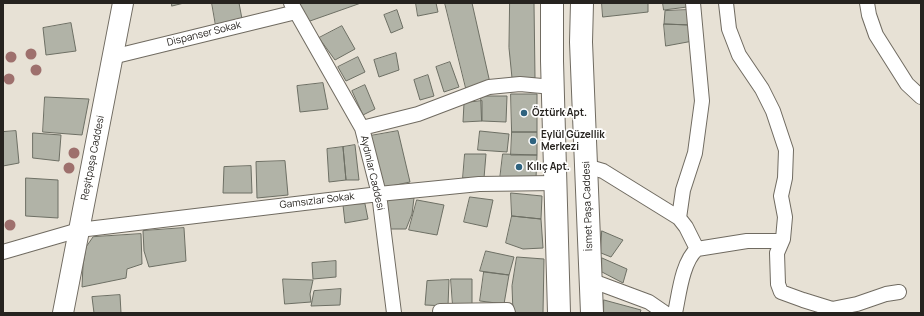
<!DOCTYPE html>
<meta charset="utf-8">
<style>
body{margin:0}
#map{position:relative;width:924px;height:316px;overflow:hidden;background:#e7e1d5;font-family:Manrope,sans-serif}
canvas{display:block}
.frame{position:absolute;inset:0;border:4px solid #26231f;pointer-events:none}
</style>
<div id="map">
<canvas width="924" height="316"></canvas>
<div class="frame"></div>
</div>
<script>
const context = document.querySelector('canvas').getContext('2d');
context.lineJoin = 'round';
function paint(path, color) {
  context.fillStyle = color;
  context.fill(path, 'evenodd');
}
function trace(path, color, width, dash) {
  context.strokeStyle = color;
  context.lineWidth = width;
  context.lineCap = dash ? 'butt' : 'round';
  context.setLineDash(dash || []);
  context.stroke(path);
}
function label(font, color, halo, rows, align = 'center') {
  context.font = font + ' Manrope,sans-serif';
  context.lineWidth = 3.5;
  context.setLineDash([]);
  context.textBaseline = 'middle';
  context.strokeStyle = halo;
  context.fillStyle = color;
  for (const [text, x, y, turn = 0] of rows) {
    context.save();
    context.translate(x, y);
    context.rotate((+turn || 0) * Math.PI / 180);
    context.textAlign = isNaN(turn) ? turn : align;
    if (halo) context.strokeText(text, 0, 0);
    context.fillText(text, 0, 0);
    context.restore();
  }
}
const building = new Path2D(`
 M172,3H184L172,6Z
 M212,3H239L242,19L216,26Z
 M297,3H361L310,21Z
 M416,3H436L438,12L418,16Z
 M445,3H472L490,83L466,88Z
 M510,3H534L535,78H512L509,48Z
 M602,3H648V12L603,17Z
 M663,3H687V7L664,10Z
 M397,10L403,28L391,33L384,15Z
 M687,10L690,25L664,24L665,11Z
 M71,23L76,51L46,55L43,28Z
 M664,24L690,25L693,41L666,46Z
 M342,26L355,49L335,60L319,38Z
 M396,53L399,70L379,77L374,60Z
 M358,57L365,72L346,81L338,67Z
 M450,62L459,87L444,92L436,67Z
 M428,75L434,96L420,100L414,80Z
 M323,83L328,109L300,112L297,86Z
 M365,85L375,109L363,115L352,91Z
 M511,94H537V132H512Z
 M481,96H507L506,122L482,121Z
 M45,97L89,99L82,135L43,132Z
 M482,101V121L463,122L464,103Z
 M16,131L19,163L3,166V132Z
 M398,131L410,182L382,188L370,136Z
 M480,131L509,134L507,152L478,150Z
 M512,132H537V155H511Z
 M33,133L61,135L59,161L33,158Z
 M355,145L359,180H346L343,147Z
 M343,147L346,180L329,182L327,149Z
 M465,154H486L484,178H463Z
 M503,154L537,155L536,178L500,179Z
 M285,161L288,195L257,198L256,162Z
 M251,166L252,193H223L224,167Z
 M26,178L58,180V218L26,216Z
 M511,193L542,196L541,219L512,216Z
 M400,197L414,198L412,214L406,229H387L384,199Z
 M470,197L493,200L487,227L464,222Z
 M417,200L444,205L437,235L409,230Z
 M365,204L368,219L345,223L343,205Z
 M512,216L541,219L543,248L523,249L506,243Z
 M184,228L186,261L149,267L144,251L143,231Z
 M602,231L623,240L611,257L601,253Z
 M141,234L142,264L127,269L126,278L82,287L83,265L86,247L93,237Z
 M486,251L514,257L509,275L480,271Z
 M517,257L544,259L543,313H513L512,286Z
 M602,258L627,269L623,283L602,272Z
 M336,261V277L313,279L312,263Z
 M484,272L509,275L504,304L480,301Z
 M283,279L313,280L310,294L311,302L285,304Z
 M451,279H472V306H453Z
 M449,280L448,306L425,305L427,281Z
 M341,289L340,305L311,306L314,291Z
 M120,295L121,313H94L92,297Z
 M604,300L641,310L640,313H604Z`);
paint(building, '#b1b3a7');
trace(building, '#6d6f64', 1);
const minor = new Path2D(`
 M291,3L362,128L379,194L394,313
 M693,3L702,101L695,153L683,190L679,218L686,227L697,249L747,241H782
 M726,3L729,29L739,55L762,89L773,111L786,150L785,178L781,196L785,217L783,239L777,253L778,284L781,292L803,300L832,309L857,304L886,294L899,292
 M867,3L869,15L876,35L907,84L921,97
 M112,57L296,12
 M362,128L418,114L489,87L520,84L553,87
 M586,166L603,171L679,218
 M3,252L79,230L379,194L479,184L556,183
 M590,280L649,302L665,313
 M440,311L507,310L508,313
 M675,313C679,295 682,262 697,249`);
const secondary = new Path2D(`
 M63,313L123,3`);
const trunk = new Path2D(`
 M552,3V61L559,313
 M582,3L581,42L592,313`);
trace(minor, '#706b61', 16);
trace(secondary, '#706b61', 22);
trace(trunk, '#706b61', 24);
trace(minor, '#fff', 14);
trace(secondary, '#fff', 20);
trace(trunk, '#fff', 22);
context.fillStyle = '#9e706d';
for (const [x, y] of [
 [31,54],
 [11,57],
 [36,70],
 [9,79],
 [74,153],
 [69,168],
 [10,225]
]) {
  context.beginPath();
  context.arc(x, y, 5.5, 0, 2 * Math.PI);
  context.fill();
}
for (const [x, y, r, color] of [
 [524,113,4,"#2f637f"],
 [533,141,4,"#2f637f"],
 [519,167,4,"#2f637f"]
]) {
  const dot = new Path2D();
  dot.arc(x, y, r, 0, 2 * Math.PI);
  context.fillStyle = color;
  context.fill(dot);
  trace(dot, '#fff', 1.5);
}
label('10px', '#26231f', '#fff', [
 ["Dispanser Sokak",204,34,-14],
 ["Reşitpaşa Caddesi",93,158,-79],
 ["Aydınlar Caddesi",372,173,77],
 ["Gamsızlar Sokak",317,201,-7],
 ["İsmet Paşa Caddesi",588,206,-92]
]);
label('bold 10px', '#26231f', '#fff', [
 ["Öztürk Apt.",532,113],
 ["Eylül Güzellik",541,135],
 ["Merkezi",541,147],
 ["Kılıç Apt.",527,167]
], 'left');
</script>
